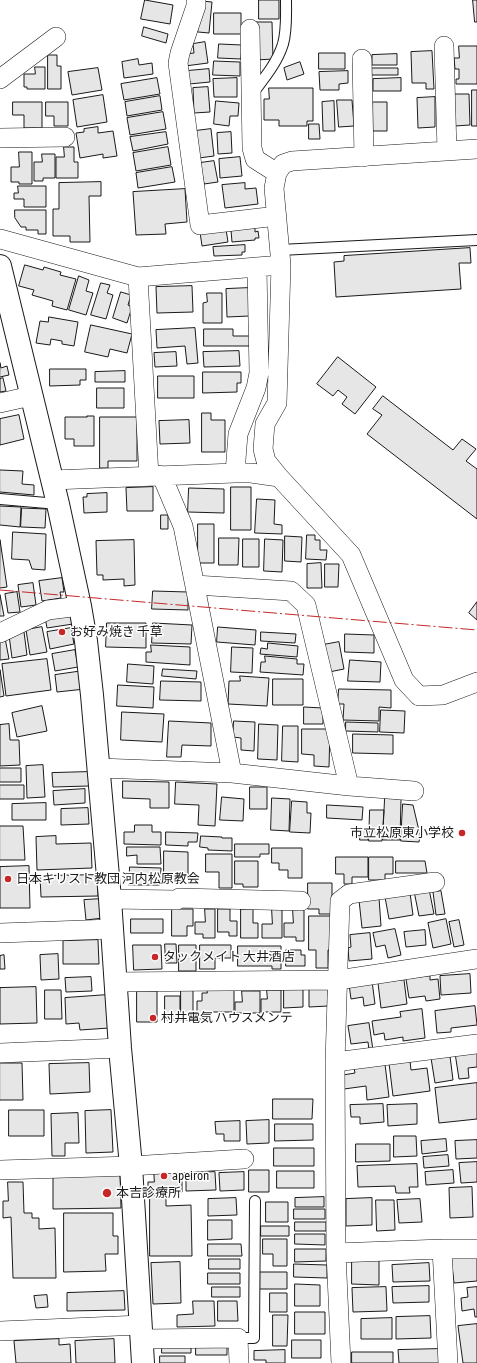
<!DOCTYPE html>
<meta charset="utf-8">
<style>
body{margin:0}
canvas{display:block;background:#fff}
</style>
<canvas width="477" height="1363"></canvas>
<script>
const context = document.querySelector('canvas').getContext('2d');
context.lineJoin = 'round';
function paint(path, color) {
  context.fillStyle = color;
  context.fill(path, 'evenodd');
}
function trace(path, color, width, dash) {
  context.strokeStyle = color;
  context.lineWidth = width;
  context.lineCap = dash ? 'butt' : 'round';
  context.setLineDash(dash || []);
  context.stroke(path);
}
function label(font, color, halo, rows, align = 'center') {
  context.font = font + ' "Asap Condensed","Noto Sans JP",sans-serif';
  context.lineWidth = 3;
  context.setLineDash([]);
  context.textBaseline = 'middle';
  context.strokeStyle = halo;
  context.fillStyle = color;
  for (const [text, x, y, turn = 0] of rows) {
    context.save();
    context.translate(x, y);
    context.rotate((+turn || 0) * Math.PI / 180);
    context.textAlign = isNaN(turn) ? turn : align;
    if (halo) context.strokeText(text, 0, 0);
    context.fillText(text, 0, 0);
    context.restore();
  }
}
const building = new Path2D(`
 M145,0L173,5L170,24L141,19Z
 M259,0H279V19H259Z
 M473,0H477V22H475Z
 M201,1L212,2L209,33L198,32Z
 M214,13H241V34H214Z
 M255,22H272L273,59L256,60Z
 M144,27L168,34L166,43L142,36Z
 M205,42L208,63L185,66L184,54L194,53L193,44Z
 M219,44L242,45L241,59L218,58Z
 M459,46H477V84H456V79H459V69H455L454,58H459Z
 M432,51L434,89H426V83H412L411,52Z
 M319,53H345V69H319Z
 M397,54V65H372V55Z
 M48,55H57V66H61V89H48Z
 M138,59L139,65L152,63L153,74L124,78L122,62Z
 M214,61L240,62V76L213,75Z
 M300,62L304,74L287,80L284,68Z
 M35,67H45V89H27V87H24V74H35Z
 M98,68L102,90L72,95L68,72Z
 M372,68H398V75H372Z
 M209,69L210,82L189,84L187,71Z
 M348,71V83L339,84V90H320L319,72Z
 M157,78L160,94L124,100L121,84Z
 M237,78V97H214L213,79Z
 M401,78V91H373V79Z
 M208,87L210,112L194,113L193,88Z
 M269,88H313V121H307V126H279V120H264V99H269Z
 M472,90H477V126H472Z
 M454,94H469L470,125L455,126Z
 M103,95L107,122L77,127L73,100Z
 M160,96L162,110L127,116L125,102Z
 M435,97V127L418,128L417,98Z
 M337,100H352L354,126L339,127Z
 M216,101L239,103L238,116H230L229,126L214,124Z
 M334,101L335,131H323L322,102Z
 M13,102H42V128H24V115H13Z
 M46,102H68V126H54V116H46Z
 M373,102H387V131H373Z
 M163,112L166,129L130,135L127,118Z
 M309,124H319L320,139H309Z
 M98,127V133L113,131L117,156L103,158V154L80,158L76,133L84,132V129Z
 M211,129L214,156L199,158L195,131Z
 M166,132L168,144L133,151L130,137Z
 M231,132L232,153L218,154L217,133Z
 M64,147H74V162H78V178H56V157H64Z
 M168,147L171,165L136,171L133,153Z
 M19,152H32V184H19V182H11V167H19Z
 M42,154H55V178H43V181H34V162H42Z
 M240,157L242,176L220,178L219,159Z
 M214,161L218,182L204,184L200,163Z
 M172,167L175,182L138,188L136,173Z
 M101,182V196H89L90,242H70V236H53V209H59V183Z
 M245,183V189L256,188L258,204L225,208L222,185Z
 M18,186H46V207H24V199H14V193H18Z
 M185,189L187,222L165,224L166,234L136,235L133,192Z
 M15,210H46V234H38V230H26V227H21L15,218Z
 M255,228V232L258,231L259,238H255V240L232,242L231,230Z
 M226,229L228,242L202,246L200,232Z
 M245,245V252H242V255L214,256L213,247Z
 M470,248L471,263H459L461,289L336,297L334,262L344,261V256Z
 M25,265L43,270L44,267L61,272L60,275L76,279L67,310L52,306L53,301L32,295L34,290L19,286Z
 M79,276L89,280L86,291L93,293L86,315L69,310Z
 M101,283L110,285L107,293L113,295L106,319L91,315Z
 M192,286L193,312L157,313L156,287Z
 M249,288V316L227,317L226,289Z
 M121,292L131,295L128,305L132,307L127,323L113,318Z
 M207,293H222V323H203V303L207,302Z
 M49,317L78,322L74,346L62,344V341L51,339L50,345L36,343L40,321L48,322Z
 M91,325L132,334L127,353L110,349L108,357L85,352Z
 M195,328L198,363L187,364L185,346L157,348L156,330Z
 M204,329H233V336H250V346H204Z
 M239,351L240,366L204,367L203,352Z
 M176,352L177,366L155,367L154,353Z
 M338,357L376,387L355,414L342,404L347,397L338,390L333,396L317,384Z
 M0,363L1,368L7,366L9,375L0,377Z
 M50,369H86V380H80V385L50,386Z
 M125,371V382H95V372Z
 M203,372H241V383H237V392L203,393Z
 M158,376H194V398H158Z
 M3,378L6,391L0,392V379Z
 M97,388H124V408H97Z
 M383,396L453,450L462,439L476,449L466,461L477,469V519L367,434L382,415L373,409Z
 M202,413H211V420H225V452H202Z
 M19,415L24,439L0,445V419Z
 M87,416H94V446H74V439H65V417H87Z
 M100,417H137V461H108V468H100Z
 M189,420L190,443L160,444L159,421Z
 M0,470L23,471L22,484L34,485V495L0,492Z
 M153,487V511H127L126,488Z
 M231,487H251V530H231Z
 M189,488L224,489V513L188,512Z
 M107,493V512L84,513L83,497H87V494Z
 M257,499L275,500L274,524L282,525V534L255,533Z
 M0,506L21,507L20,527L0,525Z
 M22,508L46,509L45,528L21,527Z
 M161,515H168V529H161Z
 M198,524H214V563H198Z
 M13,532L46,534L45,570L32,569L29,560L12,559Z
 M307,535H315V540H320V550H327L326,560L306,559Z
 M285,536L302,537L301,562L285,561Z
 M219,538H239L238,565H219Z
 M243,539H259V567H243Z
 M265,539L283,540L282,572L264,571Z
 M0,540L7,587L0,588Z
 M134,540L135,585L124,586V579L103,580V575H97L96,541Z
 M321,563L322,588H307V564Z
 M325,564H339L338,587H325Z
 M62,578L64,592H60L61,598L42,601L39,581Z
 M33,583L36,605L21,607L18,585Z
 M153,591L188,592V610L152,609Z
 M17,592L20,612L8,613L5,594Z
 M0,595L4,616H0Z
 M477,602V620L469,613Z
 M71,612L73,624L47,628L45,617Z
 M107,623H146V648L106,647Z
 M153,623L192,625L191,644L152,643Z
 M42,627L47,652L30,655L26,630Z
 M218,627L256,630L255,645L217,642Z
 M71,628L74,644L50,649L47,632Z
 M24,632L27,655L12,658L9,635Z
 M261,632L296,634L295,643L261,641Z
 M345,634L374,635V653L345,652Z
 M5,638L9,659L0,660V639Z
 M339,642L344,669L329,672L323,645Z
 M268,643L298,646L297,657L260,654L261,648L267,649Z
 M151,645L190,647V665L146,662V652H151Z
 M232,647L253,648L252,673L231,672Z
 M75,650L78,667L55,671L52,654Z
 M265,656L297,659V664H304L303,675L260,672L261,662H265Z
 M47,659L51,690L6,696L2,664Z
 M350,660L381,662L380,682L348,681Z
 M128,664L154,666L153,684L127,682Z
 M163,669L197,671L196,679L162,676Z
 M0,670L4,696L0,697Z
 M83,671L85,689L57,692L55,675Z
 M240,676L269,678L267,706L228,704L229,681H240Z
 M273,679H303V705H273Z
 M161,681L201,682V701L160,700Z
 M118,685L154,687L153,708L117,706Z
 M339,689L391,690V708L379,707V721L343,720L344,704H338Z
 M42,706L47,731L17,737L12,713Z
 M304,707L323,708V724H304Z
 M381,710L405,711L404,733L380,732Z
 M122,712L164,714L162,742L121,740Z
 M169,721L211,723V746L182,745L181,757H167Z
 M234,721L255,722L254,751L241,750V738L233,737Z
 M346,722L378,723V732L346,731Z
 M9,724L10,740H19L20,765L0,766V725Z
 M259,724L278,725L277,760L258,759Z
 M283,726H298V762L282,761Z
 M302,729H330L329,767L314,766V755L302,754Z
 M353,734L393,735V754L353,753Z
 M43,765L45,797L27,798L26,766Z
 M0,768H21V782H0Z
 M88,772L89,786L53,787L52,773Z
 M123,781L169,782V808H150V799L123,798Z
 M176,782L217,784L215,826L198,825L199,805L175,804Z
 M0,785H24V799H0Z
 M250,787H267V809H250Z
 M85,789V803L54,805L53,791Z
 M222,797L244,799L243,821L220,820Z
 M272,798L290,799L289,831L271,830Z
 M385,798L401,799L400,840H383Z
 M292,801L307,802V813H311L310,833L290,832Z
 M46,803V820H12V804Z
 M403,804L413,805L420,835L419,842L401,841Z
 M327,805L363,807L362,820L327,818Z
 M88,808L89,824L61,825V809Z
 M370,810H384L382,841H369Z
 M135,825H152V832H161V845L124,844V832H134Z
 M0,826H23L25,860H0Z
 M361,829H368V840H360Z
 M166,832L198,833L197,842H188V846L166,845Z
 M56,836V844L91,843L92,868L37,870L36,837Z
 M201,836L222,837V838H232V851L208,850V848L200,847Z
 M235,844H269V854H260V857H235Z
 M127,847H160L161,864H137V855L127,856Z
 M272,848H302V878H288V870H279V863H272Z
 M164,851L188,852V875H164Z
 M206,854H232V888H219V872H206Z
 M336,857H368V877H352V884H344V874H336Z
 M369,857H393V874H385V880H369Z
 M235,861H258V887H243V884H235Z
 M396,861H425L427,873H396Z
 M29,866L30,908H0V867Z
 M130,867L161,868L160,885H129Z
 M98,875V896L41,897L40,876Z
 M308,883H332V914H319V909H308Z
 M429,889L434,914L419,916L414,891Z
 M441,891L445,914L436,915L433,892Z
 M410,893L413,915L389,919L385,897Z
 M379,898L381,926L362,928L359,900Z
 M101,899L103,918L86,920L84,900Z
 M172,909H193V926H187V936H172Z
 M205,909H215V938H203V934H195V922H205Z
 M218,909H230V921H237V936H229V932H218Z
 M241,909H253V923H258V938H241Z
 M272,909H282V938H262V924H272Z
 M293,910H304V941H296V937H284V923H293Z
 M309,916H331V950H328V968H316V950H309Z
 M131,919H163V933H131Z
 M446,919L451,944L433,948L428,923Z
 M459,920L464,945L454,947L449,922Z
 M395,929L401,955L388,958L385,945L376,947L373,933Z
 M425,930L426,945L406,947L404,932Z
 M370,933L372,959L349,961L348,948L351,947L350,935Z
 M98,940L99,964H63V941Z
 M165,944H176L177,963H166Z
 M133,945H161L162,969L134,970Z
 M179,945H196V971H179Z
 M200,945H231V958H215V969H200Z
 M238,946H281V969H272V966H238Z
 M286,950H301V955H305V966H286Z
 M58,954L59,979L41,980L40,955Z
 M4,955L5,969H0V956Z
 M470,974L471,993L441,995L440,976Z
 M430,976V980L438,979L440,999L426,1001L425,996L409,998L406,979Z
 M91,977L92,991L66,992L65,978Z
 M404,980L407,1004L381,1008L378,983Z
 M372,981L375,1004L364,1006L363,997L351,999L349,984Z
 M36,987L37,1023L0,1024V988Z
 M328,987V1006L309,1007V988Z
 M207,989H234V1012H210V1019H197V1001H202V993H207Z
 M284,989H303V1007L284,1008Z
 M45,990H61L62,1019H45Z
 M181,990H193V1020H181Z
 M267,990H281V1012H261V999H267Z
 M137,991H157V1022H137Z
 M242,991H260V1013H235V1002H242Z
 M107,995L109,1028L80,1030L79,1023L66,1024L65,998Z
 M165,996H180V1020H165Z
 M475,1006L477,1025L451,1028V1032L437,1033L435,1011Z
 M422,1009L425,1038L403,1041V1037L385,1040L384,1033L374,1035L372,1021L401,1017L400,1012Z
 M369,1023L373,1050H369L368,1042L351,1044L348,1026Z
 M477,1050V1067L468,1068L469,1078L459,1079L455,1053Z
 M450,1056L453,1080L435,1083L431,1058Z
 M410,1061L411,1070L427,1068L430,1091L393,1096L389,1063Z
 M0,1063H22L23,1100H0Z
 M89,1063L90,1092L50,1094L49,1064Z
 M385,1064L389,1097L367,1100L366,1086L344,1089L343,1075L355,1073L354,1068Z
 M477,1083V1119L439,1123L435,1088Z
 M273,1099H313L312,1119H273Z
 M383,1104L384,1122L360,1124V1117H351L350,1105Z
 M417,1104V1124L388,1126L387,1105Z
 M9,1110H44V1136H9Z
 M111,1110L113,1152L86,1153L85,1111Z
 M78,1113L79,1143H65V1156H52L51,1114Z
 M269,1120V1143L247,1144L246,1121Z
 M240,1121V1141H224V1134H216L215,1122Z
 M275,1124H313V1140L275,1141Z
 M394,1136H416L417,1156L394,1157Z
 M446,1139L447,1151L422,1154L421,1141Z
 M477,1140V1158L456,1159L455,1141Z
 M356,1144H390V1161L356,1162Z
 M274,1148H314V1166H274Z
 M448,1155L449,1166L424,1168L423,1157Z
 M477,1162V1182L461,1183L459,1163Z
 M417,1164L418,1187H409L410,1193H396L395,1186L358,1187L357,1166Z
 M154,1170H175V1178H182V1192H148V1182H154Z
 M249,1170H269V1192H249Z
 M453,1170L454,1183L426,1185L425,1172Z
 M277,1171H314V1188H277Z
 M120,1172L121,1208L53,1209V1173Z
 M215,1172L216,1190L186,1191V1173Z
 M244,1172V1190L220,1191L219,1173Z
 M8,1182H23L24,1213H32V1218H39V1229L55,1228L56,1278H13L11,1217L3,1218V1201H8Z
 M472,1187L473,1217L450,1218L449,1188Z
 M150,1195H166V1206L191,1205L192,1256H150Z
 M324,1197V1207H295V1198Z
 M236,1198L237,1215L208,1216V1199Z
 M372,1198V1225L346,1226V1199Z
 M420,1199L422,1222L399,1223L397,1200Z
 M376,1200H394L395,1230L377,1231Z
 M266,1202H288V1222H266Z
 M294,1209H325V1219H294Z
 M64,1213H113V1236H118V1254H105L106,1271L64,1272Z
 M208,1220H232V1239L208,1240Z
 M295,1222H326V1231H295Z
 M261,1226H289V1236H261Z
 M295,1234H325V1245L295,1244Z
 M263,1239H287V1266H273V1254H263Z
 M208,1244H241L242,1256H208Z
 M295,1249H326V1261L295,1262Z
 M477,1255V1281L454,1283L451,1258Z
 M209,1259H240V1269H209Z
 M352,1259H379V1285L352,1284Z
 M180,1262L181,1303L153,1304L151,1263Z
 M429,1263L430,1281L393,1282L392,1265Z
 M294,1264L327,1265V1278L294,1277Z
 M260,1272H287V1289H260Z
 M208,1273H240V1284H208Z
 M295,1284L320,1285V1306H295Z
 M429,1286V1302L393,1303L392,1287Z
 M212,1287H240V1297H212Z
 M386,1287L387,1311L353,1312L352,1288Z
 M477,1287V1317H475L474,1309L462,1311L461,1298L468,1297L467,1288Z
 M124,1291L125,1310L67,1311V1293Z
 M270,1293H287V1312H270Z
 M47,1295L48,1307L36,1308L34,1296Z
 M193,1301H214L215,1326L177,1327V1315L193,1314Z
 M218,1301H237L238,1321H218Z
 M295,1312H325V1334H295Z
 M273,1315H288L287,1346H273Z
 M430,1316L431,1338L396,1339V1317Z
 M392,1318V1339H361V1319Z
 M477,1324V1363H463L458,1326Z
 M59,1339V1345L70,1344L71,1363H16L14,1341Z
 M114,1339L115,1363H76L75,1341Z
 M292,1340H321V1358H292Z
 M162,1342H191V1353H162Z
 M196,1342H227V1355H196Z
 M439,1349V1363H399L398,1350Z
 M285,1350V1363H266V1360H254V1351Z
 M352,1352H393V1363H352Z
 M160,1356H185V1363H160Z`);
paint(building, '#e6e6e6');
trace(building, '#1a1a1a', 1);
const service = new Path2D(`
 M253,93C265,77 277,63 283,44C287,30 286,14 286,0
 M280,250L477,240
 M0,499L58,504
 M238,1338H254L255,1201`);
const minor = new Path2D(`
 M196,0V6L180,53L178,63L200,225L277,216
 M250,29L252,148L255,159L277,173
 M444,46L447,151
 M362,59L364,157
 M0,79L56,37
 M0,138L65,137
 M477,149L292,161L283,164L277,173L274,188L281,265L277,403L265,424L263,449L266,461L279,477L351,555L404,680L419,696L443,695L477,682
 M0,239L138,277L281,265
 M138,277L149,476
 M0,403L31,396
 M235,473L238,434L256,388L259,373L257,268
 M160,475L164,481L183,526L232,773
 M52,480L235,473H251L279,477
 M195,585L291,591L306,605L349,786
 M0,633L48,610L80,606
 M99,768L232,773L349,786L414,791
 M110,899L177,900L179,898L301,901
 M0,933L112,929
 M115,982L338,980L477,959
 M0,1053L120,1048
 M335,1062L477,1044
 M0,1170L131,1166L244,1159
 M442,1249L448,1363
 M336,1253L442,1249H477
 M0,1331L141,1325
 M142,1339L238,1338L239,1363
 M341,1363L336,1253L335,1062L340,901L349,894L435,882`);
const tertiary = new Path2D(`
 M0,266L58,504L80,606L86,641L92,695L110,899L120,1048L131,1166L143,1363`);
trace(service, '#1a1a1a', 12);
trace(minor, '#1a1a1a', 20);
trace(tertiary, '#1a1a1a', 24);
trace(service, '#fff', 10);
trace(minor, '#fff', 19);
trace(tertiary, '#fff', 22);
trace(new Path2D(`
 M0,590L477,630`), '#c62828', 1, [14, 3, 2, 3]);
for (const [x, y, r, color] of [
 [62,632,4,"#c62828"],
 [462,833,4,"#c62828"],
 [8,879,4,"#c62828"],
 [155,957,4,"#c62828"],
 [153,1018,4,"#c62828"],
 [164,1176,4,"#c62828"],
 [107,1193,5,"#c62828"]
]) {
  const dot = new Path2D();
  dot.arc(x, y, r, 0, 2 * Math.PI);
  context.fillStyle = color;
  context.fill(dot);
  trace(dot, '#fff', 1.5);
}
label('13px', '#1a1a1a', '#fff', [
 ["お好み焼き 千草",70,632],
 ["市立松原東小学校",454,833,"right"],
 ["日本キリスト教団 河内松原教会",16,879],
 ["タックメイト 大井酒店",163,957],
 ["村井電気 ハウスメンテ",161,1018],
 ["apeiron",172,1176],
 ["本吉診療所",116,1193]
], 'left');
</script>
